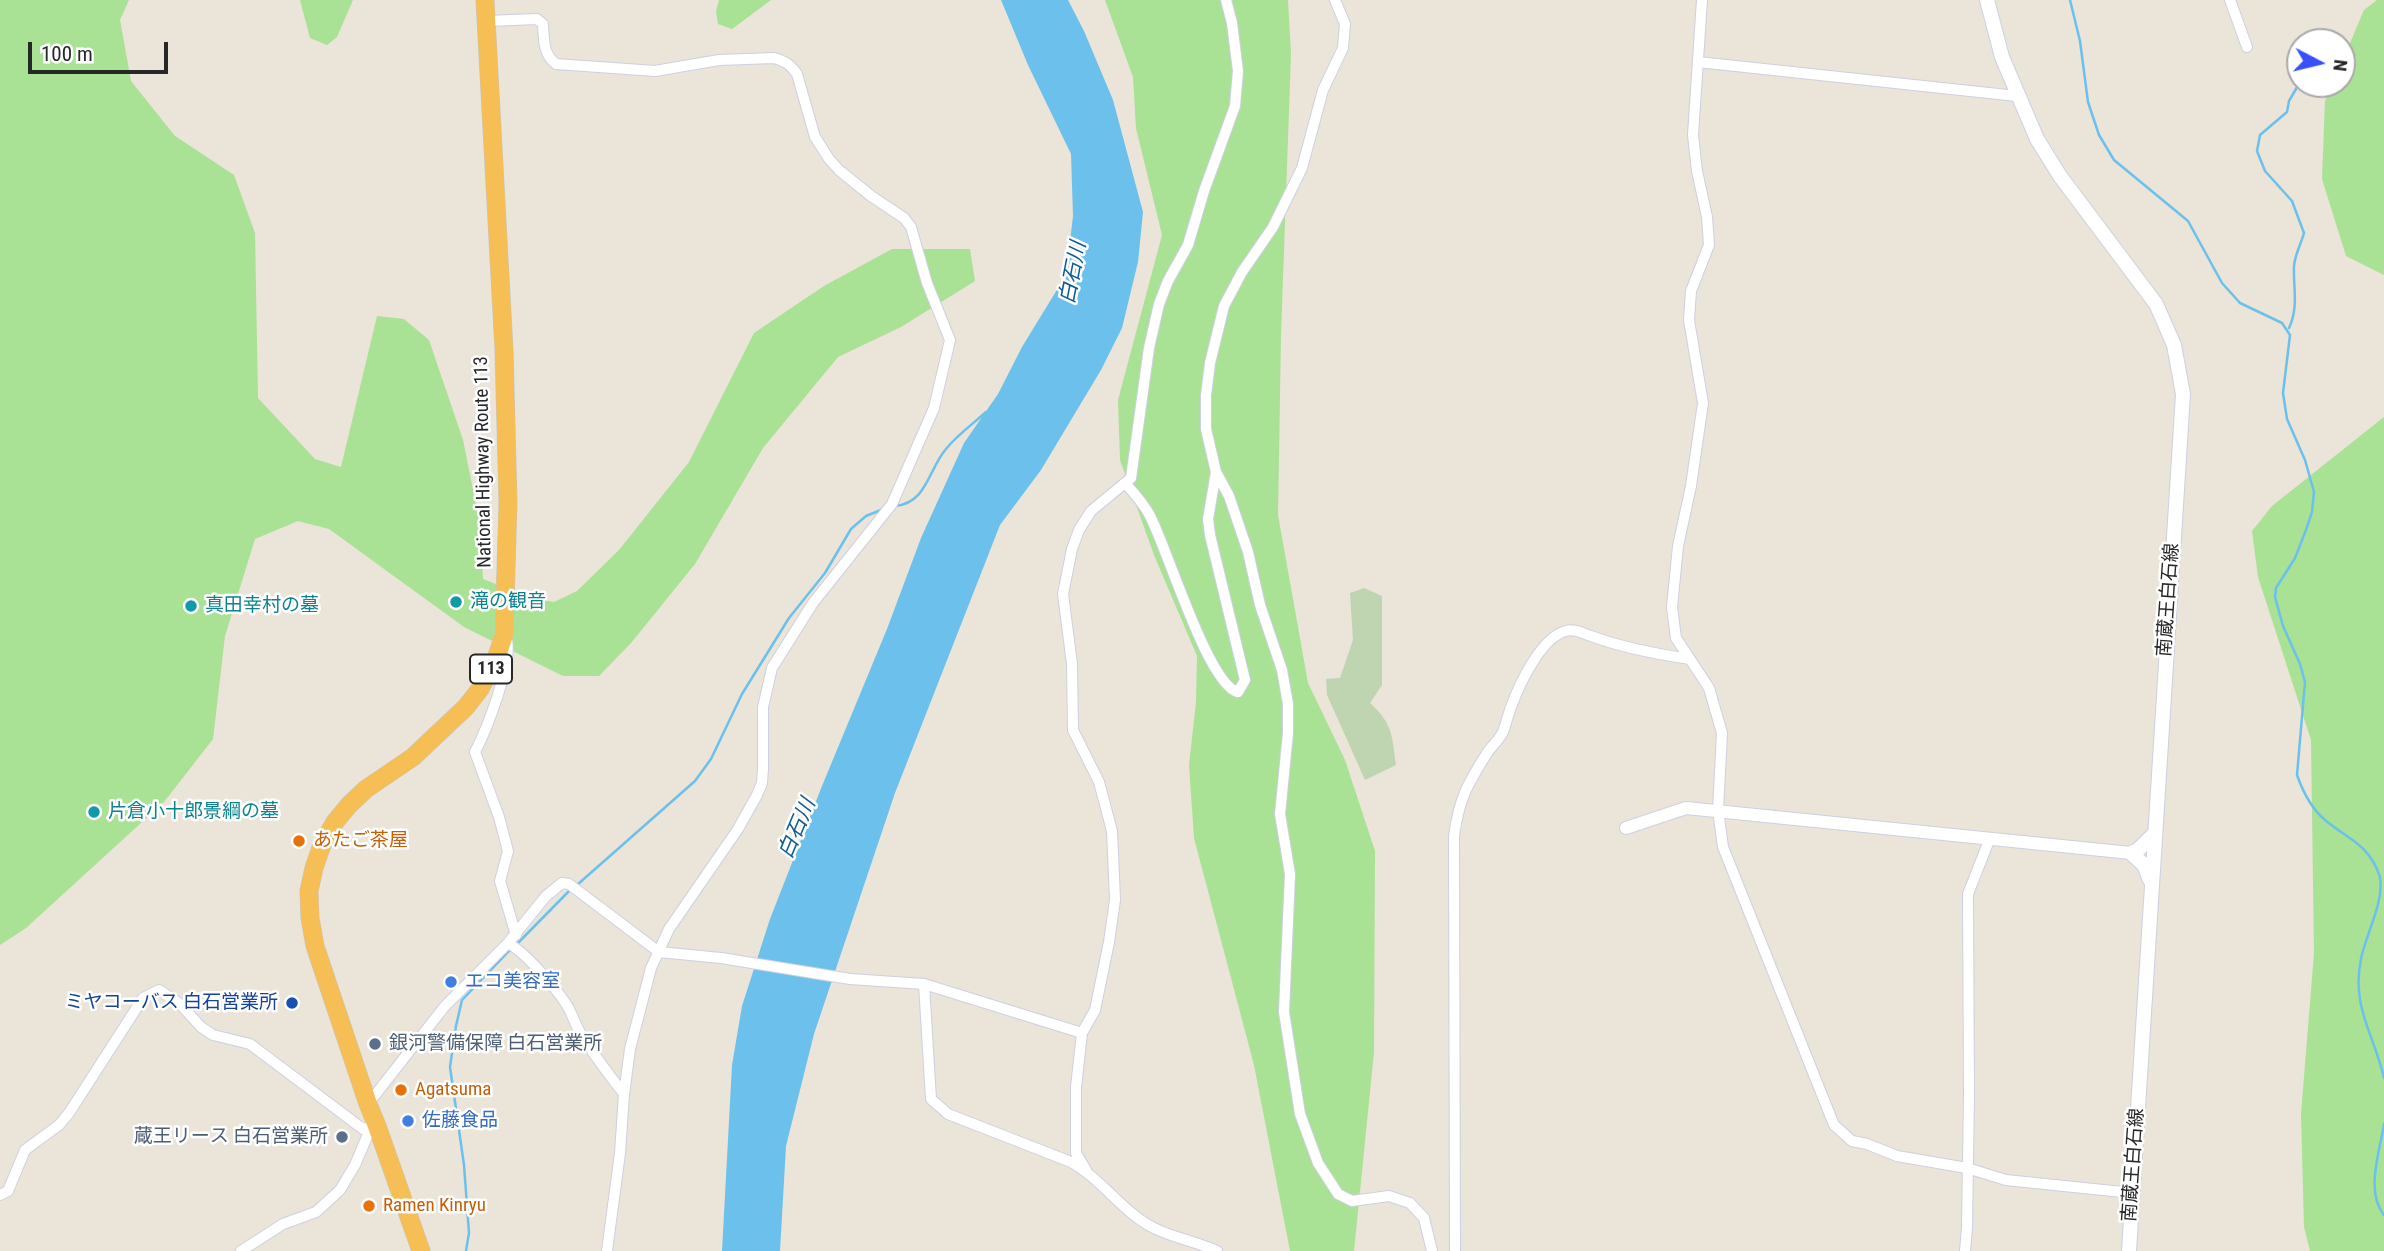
<!DOCTYPE html>
<meta charset="utf-8">
<style>
body{margin:0}
#map{position:relative;width:2384px;height:1251px;overflow:hidden;background:#eae4d9;font-family:"Roboto Condensed",sans-serif}
canvas{display:block}
.north{position:absolute;left:2286px;top:28px;width:70px;height:70px;box-sizing:border-box;background:#fff;border:2px solid #a9a9a9;border-radius:50%;rotate:97deg;font-size:19px;font-weight:700;line-height:28px;text-align:center;color:#272727}
.north::after{content:'';display:block;margin:auto;width:24px;height:32px;background:#394ff7;clip-path:polygon(50% 0,100% 100%,50% 72%,0 100%)}
.scale{position:absolute;left:28px;top:42px;width:140px;height:32px;box-sizing:border-box;border:4px solid #272727;border-top:0;padding-left:9px;font-size:21px;line-height:24px;white-space:nowrap;color:#272727;-webkit-text-stroke:5px #fff;paint-order:stroke}
</style>
<div id="map">
<canvas width="2384" height="1251"></canvas>
<div class="north">N</div>
<div class="scale">100 m</div>
</div>
<script>
const context = document.querySelector('canvas').getContext('2d');
context.lineJoin = 'round';
function paint(path, color) {
  context.fillStyle = color;
  context.fill(path, 'evenodd');
}
function trace(path, color, width, dash) {
  context.strokeStyle = color;
  context.lineWidth = width;
  context.lineCap = dash ? 'butt' : 'round';
  context.setLineDash(dash || []);
  context.stroke(path);
}
function label(font, color, halo, rows, align = 'center') {
  context.font = font + ' "Roboto Condensed","Noto Sans JP",sans-serif';
  context.lineWidth = 5;
  context.setLineDash([]);
  context.textBaseline = 'middle';
  context.strokeStyle = halo;
  context.fillStyle = color;
  for (const [text, x, y, turn = 0] of rows) {
    context.save();
    context.translate(x, y);
    context.rotate((+turn || 0) * Math.PI / 180);
    context.textAlign = isNaN(turn) ? turn : align;
    if (halo) context.strokeText(text, 0, 0);
    context.fillText(text, 0, 0);
    context.restore();
  }
}
paint(new Path2D(`
 M0,0H129L120,20L131,81L175,136L234,175L255,233L258,398L315,459L341,467L377,316L404,319L429,340L463,440L480,524L483,579L535,599L554,602L577,591L619,550L689,462L754,333L824,286L892,249H970L975,281L901,327L838,357L763,448L695,564L631,643L599,676H563L464,627L329,529L298,521L255,539L225,636L213,739L164,802L26,928L0,945Z
 M300,0H353L337,37L327,45L310,38Z
 M719,0H771L732,29L718,24L716,11Z
 M1105,0H1288L1291,54L1281,335L1278,515L1308,683L1345,760L1375,851L1374,1052L1354,1251H1290L1254,1065L1194,838L1189,765L1196,702L1197,656L1154,555L1120,460L1118,400L1162,235L1136,128L1133,77Z
 M2377,0H2384V275L2346,256L2322,179L2325,101L2332,84H2342V62L2364,10Z
 M2384,417V1251H2310L2304,1227L2301,1114L2314,953L2311,740L2258,577L2252,531L2272,506Z`), '#a9e195');
paint(new Path2D(`
 M1364,588L1382,596V685L1370,703C1393,724 1392,736 1396,765L1365,780L1327,695L1326,679L1340,678L1353,640L1350,593Z`), '#bfd4b0');
paint(new Path2D(`
 M1001,0H1068L1084,31L1113,100L1143,212L1138,262L1122,328L1101,370L1041,470L1000,525L895,793L814,1034L786,1146L780,1251H722L732,1065L742,1006L770,919L822,786L887,629L921,538L964,443L998,394L1022,347L1066,275L1073,216L1071,154L1028,65Z`), '#6cc1ec');
trace(new Path2D(`
 M2070,0L2080,41L2088,102L2099,135L2114,160L2188,221L2222,283L2240,303L2282,323L2290,335L2283,393L2287,419L2305,460L2314,492L2312,512L2306,530L2295,558L2276,588L2275,597L2283,626L2300,664L2305,682L2297,775C2303,792 2312,809 2325,820C2349,840 2369,844 2380,877C2384,904 2366,933 2361,959C2351,1007 2374,1034 2384,1078
 M2316,42V30
 M2289,328C2299,307 2293,287 2294,266C2295,254 2301,244 2304,233L2292,201L2265,171L2257,151L2260,135L2287,112L2289,101L2300,82
 M895,506C927,503 928,470 946,449C957,435 973,424 986,412
 M577,885L695,781L711,759L742,694L789,618L825,573L851,529L866,516L881,510
 M515,946L572,888
 M2384,1124C2380,1151 2365,1192 2384,1215
 M466,1251L469,1233L464,1165L450,1067L456,1026L462,1000L510,950`), '#6cc1ec', 2.5);
const minor = new Path2D(`
 M1335,0L1345,24L1343,48L1323,90L1302,168L1273,227L1242,272L1224,306L1210,363L1206,395V429L1216,472L1229,496L1248,552L1260,605L1282,670L1288,704V733L1280,814L1290,874L1284,1012L1300,1114L1318,1163L1338,1194L1352,1201L1389,1196L1410,1203L1424,1218L1432,1251
 M1702,0L1693,135L1697,171L1707,217L1709,245L1691,291L1689,320L1703,403L1691,486L1678,546L1672,607L1676,638L1709,688L1722,733L1718,810L1723,847L1834,1125L1852,1141L1867,1144L1897,1156L1967,1168L2006,1180L2132,1193
 M2230,0L2247,47
 M487,21L537,19L543,24C544,40 543,54 556,64L655,71L719,60L774,58C785,61 791,65 797,74L815,137L829,159L839,170L871,196L904,218L911,227L927,283L950,340L934,408L892,504L813,603L772,668L763,707V769L762,783L757,795L738,829L669,929L651,968L630,1049L624,1094L620,1153L607,1251
 M1698,62L2017,96
 M1126,484C1134,493 1143,503 1149,514C1166,544 1208,686 1238,692L1245,680L1210,535L1208,519L1216,472
 M506,637C515,658 486,731 475,752L499,817L508,851L500,881L516,935
 M508,943C526,953 557,989 568,1007C573,1016 576,1027 582,1036C595,1056 609,1075 624,1094
 M924,984L931,1099L948,1114L1071,1162C1102,1179 1125,1215 1156,1229C1175,1238 1197,1242 1217,1251
 M368,1104L445,1006L508,943L546,896L562,883L569,884L659,952L721,958L850,979L924,984L1082,1033
 M1086,1170L1076,1153V1087L1082,1033L1095,1010L1109,942L1115,900L1113,853L1112,831L1099,782L1073,730L1072,664L1063,594L1072,549L1079,530L1091,511L1131,478L1149,348L1159,304L1168,281L1188,245L1204,191L1235,106L1238,71L1232,23L1226,0
 M0,1195L8,1191L25,1150L59,1125L69,1113L143,998L159,990L180,1004L201,1027L213,1035L250,1044L363,1129L377,1126
 M241,1251L283,1224L316,1212L340,1190L355,1165L369,1132L375,1127
 M1455,1251L1454,836C1459,799 1467,785 1487,753C1492,746 1499,740 1503,732C1506,724 1508,715 1511,707C1519,685 1541,637 1566,631C1574,628 1584,634 1591,636C1623,648 1656,654 1690,659
 M1965,1251L1967,1228L1969,1095L1968,894L1990,838`);
const tertiary = new Path2D(`
 M1626,828L1686,808L2131,853`);
const secondary = new Path2D(`
 M1987,0L2002,57L2037,139L2060,176L2156,304L2174,345L2183,394L2129,1251
 M2150,880L2144,865L2131,853L2138,850L2155,833`);
const trunk = new Path2D(`
 M421,1251L377,1126L368,1104L315,946L310,918L309,891L314,868L322,845L335,822L349,805L366,789L413,757L466,707L480,689L496,659L504,635L508,502L504,350L485,0`);
trace(minor, '#ced0e1', 12);
trace(tertiary, '#ced0e1', 14);
trace(secondary, '#ced0e1', 16);
trace(trunk, '#c7c7c7', 19);
trace(minor, '#fff', 10);
trace(tertiary, '#fff', 12);
trace(secondary, '#fff', 14);
trace(trunk, '#f5bf56', 18);
for (const [x, y, r, color] of [
 [456,602,7,"#0f9aa8"],
 [191,606,7,"#0f9aa8"],
 [94,812,7,"#0f9aa8"],
 [299,841,7,"#e8710a"],
 [451,982,7,"#3f7fe0"],
 [292,1003,7,"#1a4fb4"],
 [375,1044,7,"#5c6f8a"],
 [401,1090,7,"#e8710a"],
 [408,1121,7,"#3f7fe0"],
 [342,1137,7,"#5c6f8a"],
 [369,1206,7,"#e8710a"]
]) {
  const dot = new Path2D();
  dot.arc(x, y, r, 0, 2 * Math.PI);
  context.fillStyle = color;
  context.fill(dot);
  trace(dot, '#fff', 2.5);
}
for (const [x, y, w] of [
 [491,669,42]
]) {
  const box = new Path2D();
  box.roundRect(x - w / 2, y - 14.5, w, 29, 5);
  context.fillStyle = '#fff';
  context.fill(box);
  trace(box, '#272727', 2);
}
label('bold 18px', '#272727', null, [
 ["113",491,669]
]);
label('19px', '#272727', '#fff', [
 ["National Highway Route 113",484,462,-91],
 ["南蔵王白石線",2169,600,-86],
 ["南蔵王白石線",2134,1165,-86]
]);
label('19px', '#0d838f', '#fff', [
 ["滝の観音",470,602],
 ["真田幸村の墓",205,606],
 ["片倉小十郎景綱の墓",108,812]
], 'left');
label('19px', '#c56008', '#fff', [
 ["あたご茶屋",313,841],
 ["Agatsuma",415,1090],
 ["Ramen Kinryu",383,1206]
], 'left');
label('19px', '#366cbe', '#fff', [
 ["エコ美容室",465,982],
 ["佐藤食品",422,1121]
], 'left');
label('19px', '#164399', '#fff', [
 ["ミヤコーバス 白石営業所",278,1003]
], 'right');
label('19px', '#4e5e75', '#fff', [
 ["銀河警備保障 白石営業所",389,1044],
 ["蔵王リース 白石営業所",328,1137,"right"]
], 'left');
label('italic 21px', '#0f5d94', '#fff', [
 ["白石川",1074,273,-79],
 ["白石川",798,829,-67]
]);
</script>
